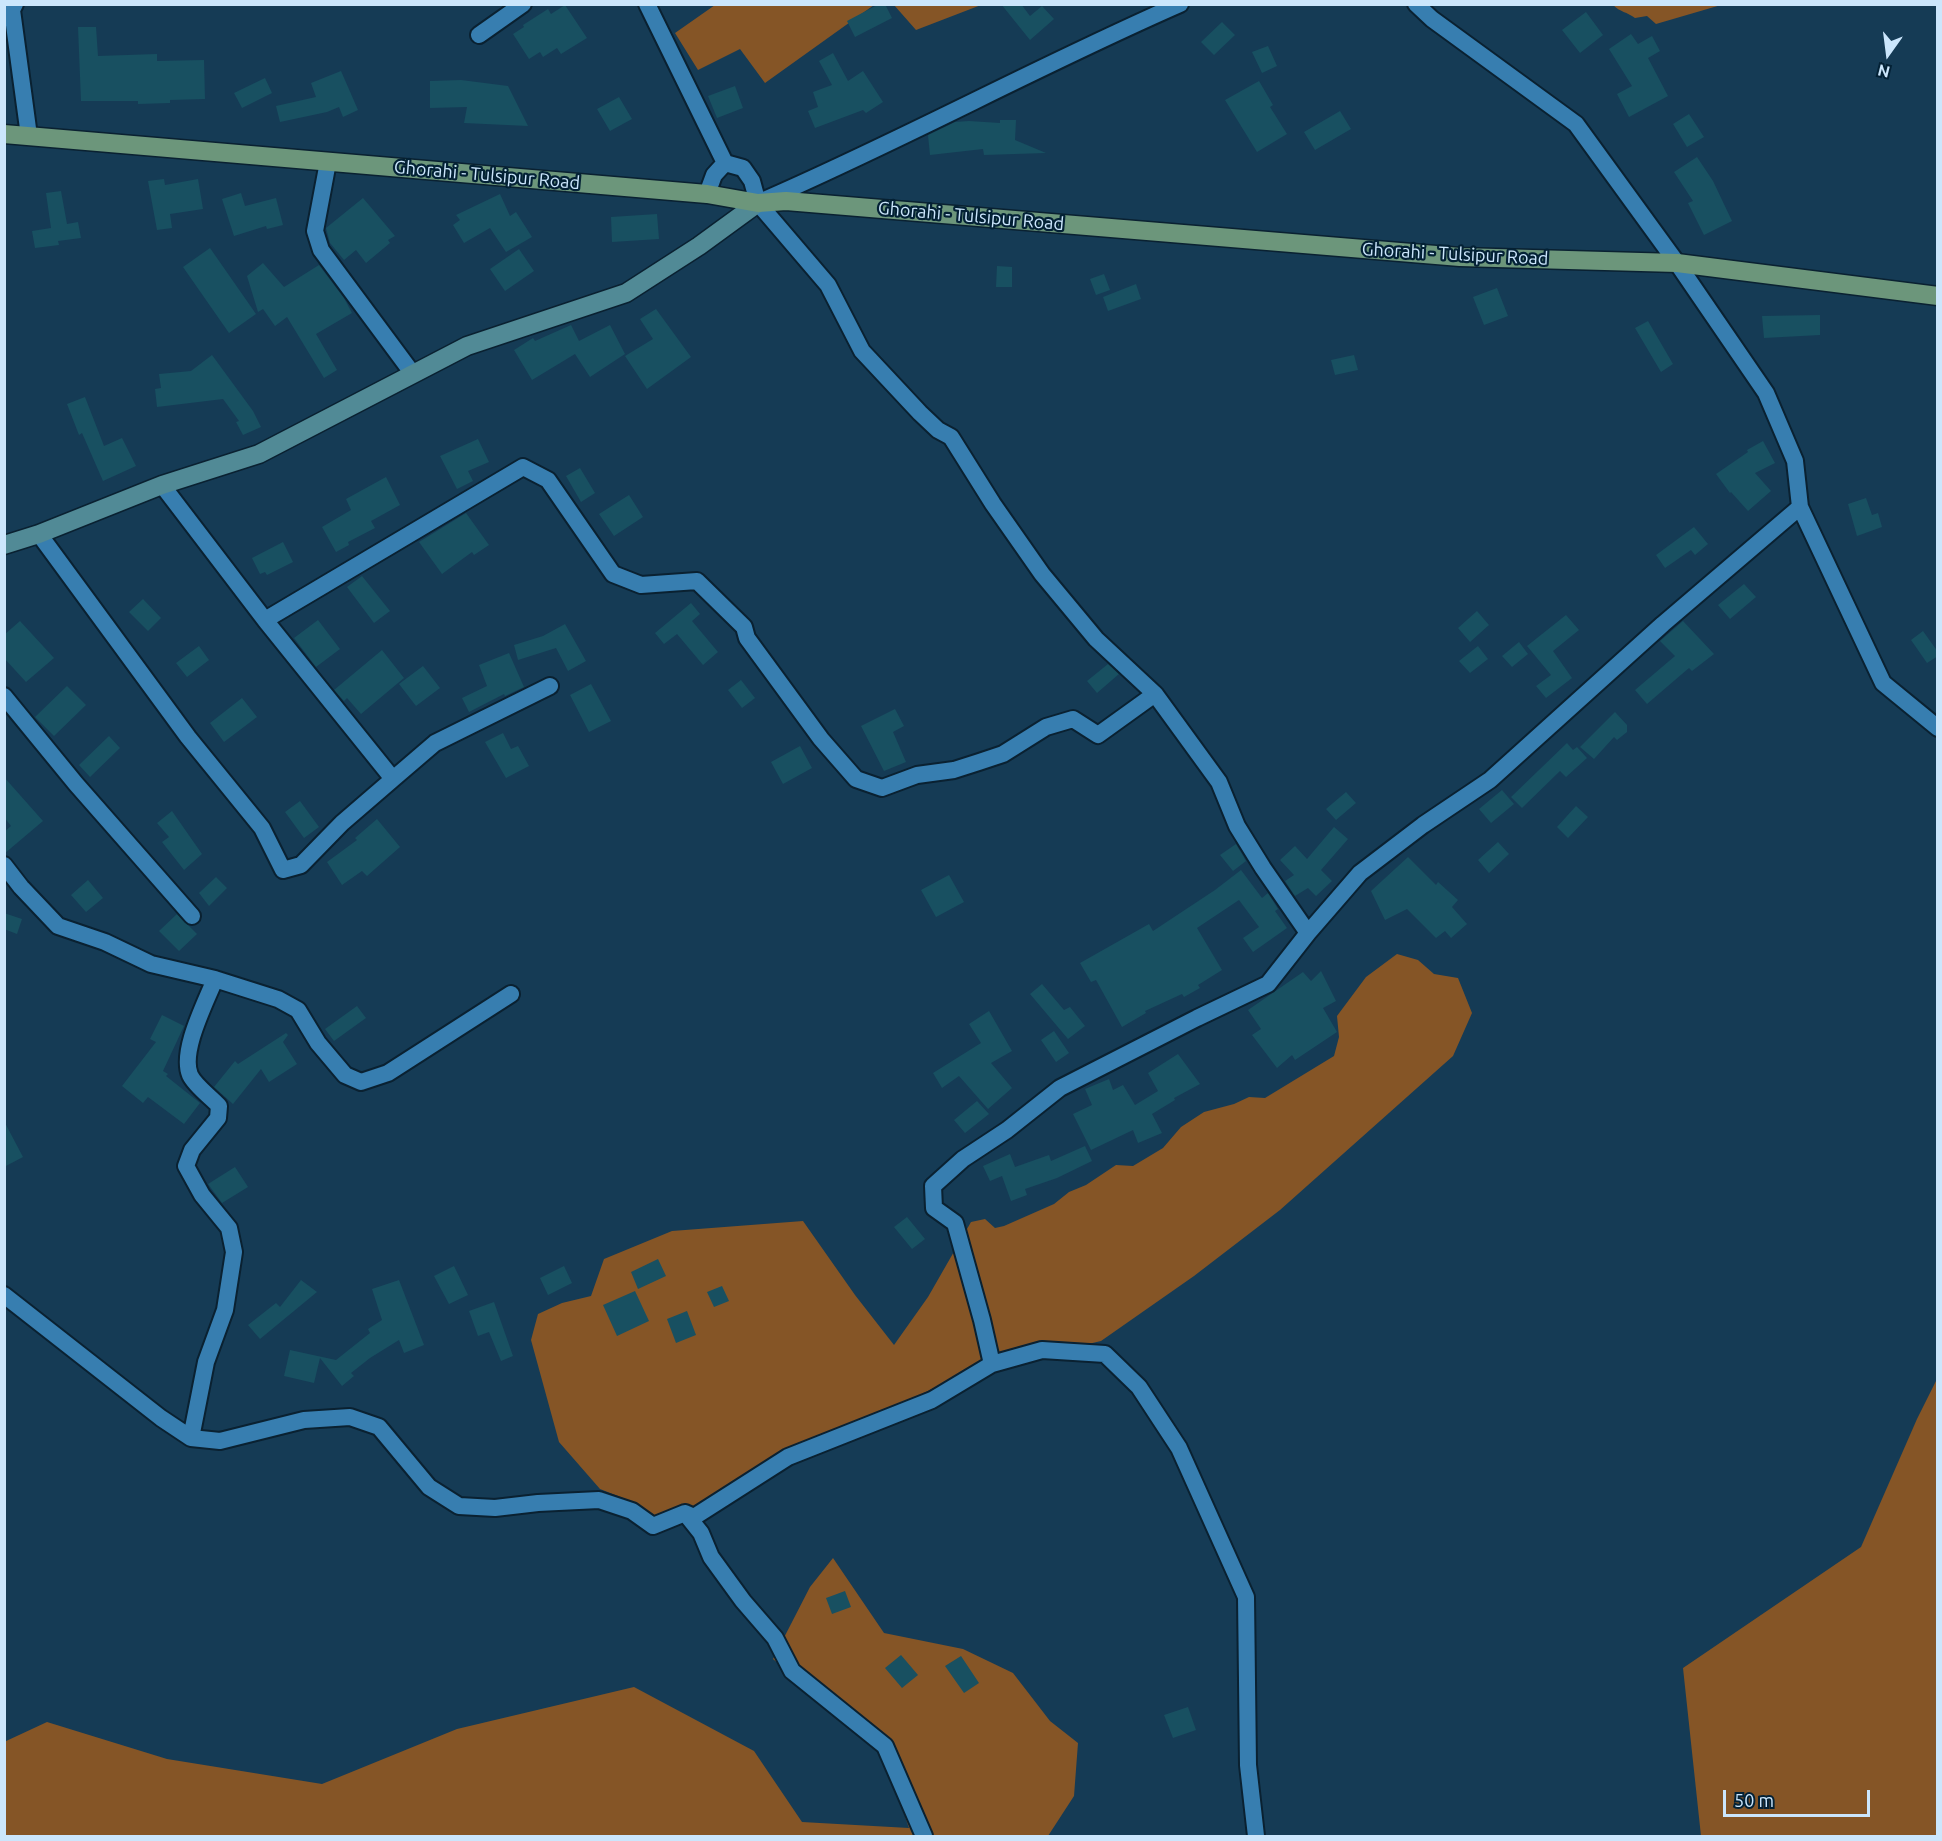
<!DOCTYPE html>
<style>
body{margin:0}
#map{position:relative;width:1942px;height:1841px;overflow:hidden;background:#153b55;font-family:Ubuntu,sans-serif}
canvas{display:block}
.frame{position:absolute;inset:0;border:6px solid #cbe6fc;pointer-events:none}
.north{position:absolute;left:1858px;top:24px;width:60px;height:60px;-webkit-text-stroke:4px #032135;paint-order:stroke;rotate:194deg;font-size:16px;font-weight:700;line-height:24px;text-align:center;color:#cbe6fc}
.north::after{content:'';display:block;margin:auto;width:21px;height:27px;background:#cbe6fc;clip-path:polygon(50% 0,100% 100%,50% 72%,0 100%)}
.scale{position:absolute;left:1723px;top:1790px;width:147px;height:27px;box-sizing:border-box;border:3px solid #cbe6fc;border-top:0;padding-left:8px;font-size:18px;line-height:21px;white-space:nowrap;color:#cbe6fc;-webkit-text-stroke:4px #032135;paint-order:stroke}
</style>
<div id="map">
<canvas width="1942" height="1841"></canvas>
<div class="frame"></div>
<div class="north">N</div>
<div class="scale">50 m</div>
</div>
<script>
const context = document.querySelector('canvas').getContext('2d');
context.lineJoin = 'round';
function paint(path, color) {
  context.fillStyle = color;
  context.fill(path, 'evenodd');
}
function trace(path, color, width, dash) {
  context.strokeStyle = color;
  context.lineWidth = width;
  context.lineCap = dash ? 'butt' : 'round';
  context.setLineDash(dash || []);
  context.stroke(path);
}
function label(font, color, halo, rows, align = 'center') {
  context.font = font + ' Ubuntu,sans-serif';
  context.lineWidth = 4.5;
  context.setLineDash([]);
  context.textBaseline = 'middle';
  context.strokeStyle = halo;
  context.fillStyle = color;
  for (const [text, x, y, turn = 0] of rows) {
    context.save();
    context.translate(x, y);
    context.rotate((+turn || 0) * Math.PI / 180);
    context.textAlign = isNaN(turn) ? turn : align;
    if (halo) context.strokeText(text, 0, 0);
    context.fillText(text, 0, 0);
    context.restore();
  }
}
paint(new Path2D(`
 M715,5H874L765,83L740,49L698,70L675,33Z
 M894,5H981L916,30Z
 M1613,5H1721L1656,24L1647,16L1635,18C1627,12 1620,12 1613,5Z
 M1397,954L1418,960L1434,974L1458,978L1472,1013L1453,1056L1280,1210L1194,1276L1101,1341L1071,1348L996,1358L903,1403L694,1513L656,1519L638,1504L600,1489L559,1442L531,1340L538,1314L562,1303L591,1296L604,1259L672,1231L803,1221L855,1295L894,1345L928,1297L971,1222L985,1219L995,1228L1004,1226L1054,1204L1069,1192L1086,1185L1116,1165L1133,1166L1163,1148L1181,1127L1204,1112L1234,1104L1249,1097L1265,1098L1334,1056L1339,1037L1337,1016L1366,977Z
 M1937,1379V1836H1701L1683,1668L1861,1547L1917,1419Z
 M833,1558L884,1633L963,1649L1013,1673L1050,1721L1078,1743L1074,1796L1048,1836H5L4,1742L47,1722L167,1759L322,1784L457,1729L634,1687L754,1751L802,1822L909,1828L883,1753L773,1659L810,1587Z`), '#855526');
paint(new Path2D(`
 M879,4H885L892,18L855,37L847,21Z
 M1001,4H1021L1030,16L1042,6L1054,19L1030,40Z
 M565,5L587,38L561,54L557,48L543,57L540,52L529,59L513,34L524,27L523,25L548,9L551,14Z
 M1586,12L1603,35L1580,53L1562,30Z
 M1222,22L1235,35L1214,55L1201,42Z
 M78,27H96L98,56L157,54V61L204,60L205,99L170,100V103L138,104V101H81Z
 M1631,34L1638,44L1652,36L1660,51L1648,58L1668,96L1629,117L1617,94L1632,86L1609,49Z
 M1268,46L1277,66L1262,73L1252,52Z
 M833,53L848,81L863,71L883,102L866,113L863,110L815,128L808,111L818,107L813,92L832,85L819,61Z
 M341,71L358,110L343,117L339,107L327,112L280,122L276,106L316,97L311,83Z
 M265,78L272,93L242,108L234,93Z
 M461,80L508,86L528,126L464,123L467,107L430,108V81Z
 M1259,81L1273,105L1270,107L1287,134L1257,152L1225,100Z
 M735,86L743,108L717,118L708,96Z
 M619,97L632,119L610,131L597,109Z
 M1340,111L1351,129L1315,150L1304,132Z
 M1689,114L1704,137L1687,147L1673,124Z
 M1000,120H1016L1015,140L1046,153L984,155L983,149L930,155L928,135L955,122L969,121L1000,123Z
 M1697,157L1713,181L1732,221L1704,235L1688,203L1693,201L1674,172Z
 M164,179L165,185L198,179L203,209L170,214L172,228L157,230L148,181Z
 M61,191L67,224L78,222L81,238L58,241L59,245L35,248L32,231L51,228L46,193Z
 M241,193L245,206L276,198L283,225L267,229L266,226L234,236L222,199Z
 M500,194L510,216L516,212L532,237L506,252L490,228L464,243L453,225L460,220L456,215Z
 M363,198L395,236L388,240L390,243L366,263L356,250L344,260L330,243L326,228Z
 M657,214L659,239L612,242L611,217Z
 M210,248L256,314L229,333L183,267Z
 M519,249L534,271L505,291L490,269Z
 M263,263L284,287L319,265L344,298L352,313L316,334L337,370L324,378L287,317L275,326L263,309L258,312L247,276Z
 M997,266L1012,267V287H996Z
 M1104,274L1110,290L1096,295L1090,279Z
 M1136,284L1141,299L1108,311L1103,297Z
 M1497,288L1508,316L1484,325L1473,297Z
 M656,309L691,357L647,389L625,356L653,339L640,319Z
 M1820,315V335L1764,338L1762,316Z
 M1648,321L1673,364L1661,372L1635,328Z
 M571,325L579,341L610,325L625,354L590,377L575,354L532,380L514,350L533,338L535,341Z
 M212,355L253,411L261,427L243,435L236,422L239,421L223,399L157,407L155,389L161,388L159,374L191,371Z
 M1354,355L1358,370L1335,375L1331,360Z
 M85,397L104,446L122,438L136,466L103,481L82,433L79,435L67,404Z
 M478,439L489,462L468,471L473,481L457,489L440,456Z
 M1763,441L1775,463L1755,473L1771,491L1748,511L1731,492L1730,493L1716,474L1748,452L1747,450Z
 M580,468L595,493L581,502L566,476Z
 M386,477L400,505L371,521L375,528L348,542L349,545L336,552L322,527L351,510L346,499Z
 M629,495L643,517L614,536L599,514Z
 M1866,498L1872,515L1878,513L1882,527L1857,536L1848,504Z
 M466,513L489,545L474,555L472,552L442,574L419,542Z
 M1694,527L1708,544L1695,555L1691,550L1665,568L1656,555Z
 M283,542L293,562L267,575L265,572L260,574L252,558Z
 M362,576L390,611L374,623L347,587Z
 M1744,584L1756,597L1730,619L1718,605Z
 M143,599L161,618L148,631L129,612Z
 M691,603L700,614L692,621L718,652L703,665L677,634L664,644L655,633Z
 M1477,611L1489,625L1470,642L1458,628Z
 M1566,615L1579,630L1553,651L1572,678L1546,698L1536,686L1551,675L1527,646Z
 M318,620L340,649L316,667L294,638Z
 M20,621L54,658L26,682L4,658V635Z
 M1683,621L1714,654L1692,671L1689,668L1647,704L1635,690L1675,656L1660,641Z
 M565,624L586,661L568,671L556,648L518,660L514,645L543,636Z
 M1923,631L1938,652V656L1927,663L1911,640Z
 M1519,642L1528,654L1512,667L1502,656Z
 M199,646L209,660L187,677L176,663Z
 M1478,646L1488,659L1470,673L1459,661Z
 M382,650L404,678L361,714L347,698L344,701L334,690Z
 M509,653L524,687L505,696L504,694L469,712L462,698L487,686L479,665Z
 M1108,664L1119,674L1097,693L1087,681Z
 M423,666L440,688L416,706L399,684Z
 M741,680L755,698L742,708L728,690Z
 M591,684L611,721L589,732L570,695Z
 M67,686L86,705L54,736L35,717Z
 M242,698L257,717L224,742L210,723Z
 M895,709L904,726L893,732L906,762L884,771L861,726Z
 M1615,712L1627,725V732L1617,740L1614,737L1594,759L1580,747Z
 M503,733L511,749L518,746L529,766L506,778L485,742Z
 M109,736L120,748L90,777L79,765Z
 M1567,743L1573,750L1577,747L1587,758L1566,777L1560,771L1522,808L1511,797Z
 M800,746L812,768L783,784L771,762Z
 M4,777L43,821L4,854V832L11,826L4,817Z
 M1502,790L1514,804L1491,823L1479,809Z
 M1346,792L1356,803L1336,820L1326,809Z
 M300,801L319,827L304,838L285,812Z
 M1576,806L1588,817L1568,838L1557,827Z
 M172,811L202,854L184,870L162,842L169,837L157,823Z
 M377,819L400,847L367,876L362,871L342,885L327,862L357,840L355,838Z
 M1334,827L1348,839L1321,870L1332,881L1316,896L1308,888L1295,896L1285,881L1294,875L1280,860L1295,846L1307,859Z
 M1498,842L1509,854L1489,873L1478,860Z
 M1236,844L1246,861L1233,871L1220,855Z
 M1408,857L1436,885L1438,882L1458,900L1452,907L1467,924L1451,938L1445,931L1436,938L1407,909L1385,920L1371,891Z
 M1241,870L1262,898L1268,893L1278,909L1275,911L1287,928L1253,952L1243,938L1259,927L1239,900L1197,928L1222,970L1198,985L1200,988L1184,997L1182,994L1145,1011L1146,1013L1122,1027L1096,980L1091,982L1080,963L1149,924L1153,931L1215,890Z
 M949,875L964,902L936,917L921,890Z
 M216,877L227,888L209,906L199,893Z
 M88,880L103,898L86,912L71,895Z
 M4,913L22,919L17,934L4,929Z
 M177,914L197,934L179,951L159,931Z
 M1321,971L1336,1001L1323,1008L1337,1032L1295,1060L1292,1055L1277,1068L1252,1035L1261,1029L1248,1010L1303,972L1311,981Z
 M1042,984L1064,1010L1070,1007L1085,1026L1068,1039L1030,994Z
 M357,1006L366,1018L334,1041L325,1029Z
 M989,1011L1012,1051L991,1063L1012,1088L988,1109L959,1076L942,1088L933,1073L981,1043L969,1024Z
 M162,1015L184,1026L163,1071L168,1074L166,1076L200,1103L184,1124L148,1097L143,1103L122,1086L156,1042L150,1039Z
 M1054,1031L1069,1053L1056,1062L1041,1040Z
 M286,1033L288,1035L283,1042L297,1064L269,1082L261,1069L233,1104L214,1087L235,1061L238,1064Z
 M1178,1054L1200,1084L1174,1098L1175,1100L1152,1114L1162,1133L1138,1143L1133,1130L1091,1150L1073,1114L1092,1105L1085,1089L1109,1079L1113,1090L1123,1085L1135,1105L1158,1091L1148,1073Z
 M977,1101L989,1114L965,1133L954,1120Z
 M4,1121L23,1157L4,1167Z
 M1085,1146L1092,1161L1057,1178L1025,1189L1027,1195L1011,1201L1002,1176L990,1181L983,1166L1010,1154L1015,1167L1049,1155L1051,1161Z
 M235,1167L248,1187L222,1203L208,1184Z
 M907,1217L925,1239L912,1249L894,1227Z
 M658,1259L666,1276L638,1289L631,1272Z
 M454,1266L468,1295L449,1304L434,1276Z
 M564,1266L572,1283L548,1295L540,1278Z
 M301,1280L317,1292L260,1339L248,1325L276,1303L280,1307Z
 M399,1280L424,1345L404,1353L399,1340L370,1358L351,1373L354,1376L342,1386L320,1358L314,1383L284,1376L290,1350L336,1360L370,1333L368,1329L382,1320L372,1289Z
 M722,1286L729,1301L714,1307L707,1292Z
 M635,1291L649,1321L617,1336L603,1305Z
 M494,1302L513,1356L501,1361L489,1332L478,1336L469,1311Z
 M687,1311L696,1335L676,1343L667,1319Z
 M845,1591L851,1607L832,1614L826,1598Z
 M901,1655L918,1675L902,1688L885,1668Z
 M961,1656L979,1683L964,1693L945,1666Z
 M1188,1707L1196,1730L1173,1738L1164,1715Z`), '#185061');
const street = new Path2D(`
 M15,4L12,10L29,136
 M647,4L725,163
 M1416,4L1432,19L1576,124L1677,263L1766,393L1795,461L1800,507L1883,683L1938,728
 M479,35L523,4
 M328,162L315,231L321,250L413,374
 M707,194L714,175L725,163L743,168L752,181L758,203L828,285L862,351L920,413L938,430L951,437L993,504L1042,574L1096,639L1155,694L1219,782L1237,826L1263,868L1308,933
 M762,201C903,140 1038,66 1180,4
 M162,485L265,620L393,779L435,743L550,686
 M39,534L188,737L262,828L283,870L301,865L342,823L393,779
 M265,620L523,467L548,480L613,574L641,585L697,581L744,627L747,638L821,739L856,779L882,788L917,775L954,770L979,762L1003,754L1046,727L1073,719L1098,735L1155,694
 M4,696L76,784L192,916
 M4,865L21,887L58,926L105,942L151,964L215,979L278,999L298,1010L318,1043L345,1075L361,1082L388,1073L511,994
 M4,1295L161,1418L191,1438L220,1441L304,1420L350,1417L379,1427L429,1487L459,1506L495,1508L538,1503L599,1500L632,1511L653,1526L685,1513L694,1517L788,1457L932,1400L992,1364L1042,1350L1105,1354L1139,1387L1179,1448L1246,1597L1248,1765L1256,1836
 M992,1364L982,1320L955,1223L934,1208L933,1186L963,1159L1007,1130L1060,1088L1197,1018L1268,984L1308,933L1360,873L1423,825L1490,780L1663,624L1800,507
 M191,1438L206,1362L225,1310L234,1252L229,1228L202,1195L186,1166L192,1150L218,1118L219,1106C211,1097 195,1086 190,1075C180,1051 206,1002 215,979
 M685,1513L701,1533L711,1557L743,1601L775,1638L792,1671L885,1746L924,1836`);
const secondary = new Path2D(`
 M4,545L39,534L162,485L259,454L467,346L626,293L699,246L758,203`);
const primary = new Path2D(`
 M4,134L707,194L758,203L786,201L1460,257L1677,263L1938,296`);
trace(street, '#0a2131', 20);
trace(secondary, '#0a2131', 21);
trace(primary, '#0a2131', 21);
trace(street, '#377eb0', 16);
trace(secondary, '#518a96', 18);
trace(primary, '#6c967b', 18);
label('18px', '#cbe6fc', '#032135', [
 ["Ghorahi - Tulsipur Road",487,175,5],
 ["Ghorahi - Tulsipur Road",971,216,5],
 ["Ghorahi - Tulsipur Road",1455,254,3]
]);
</script>
